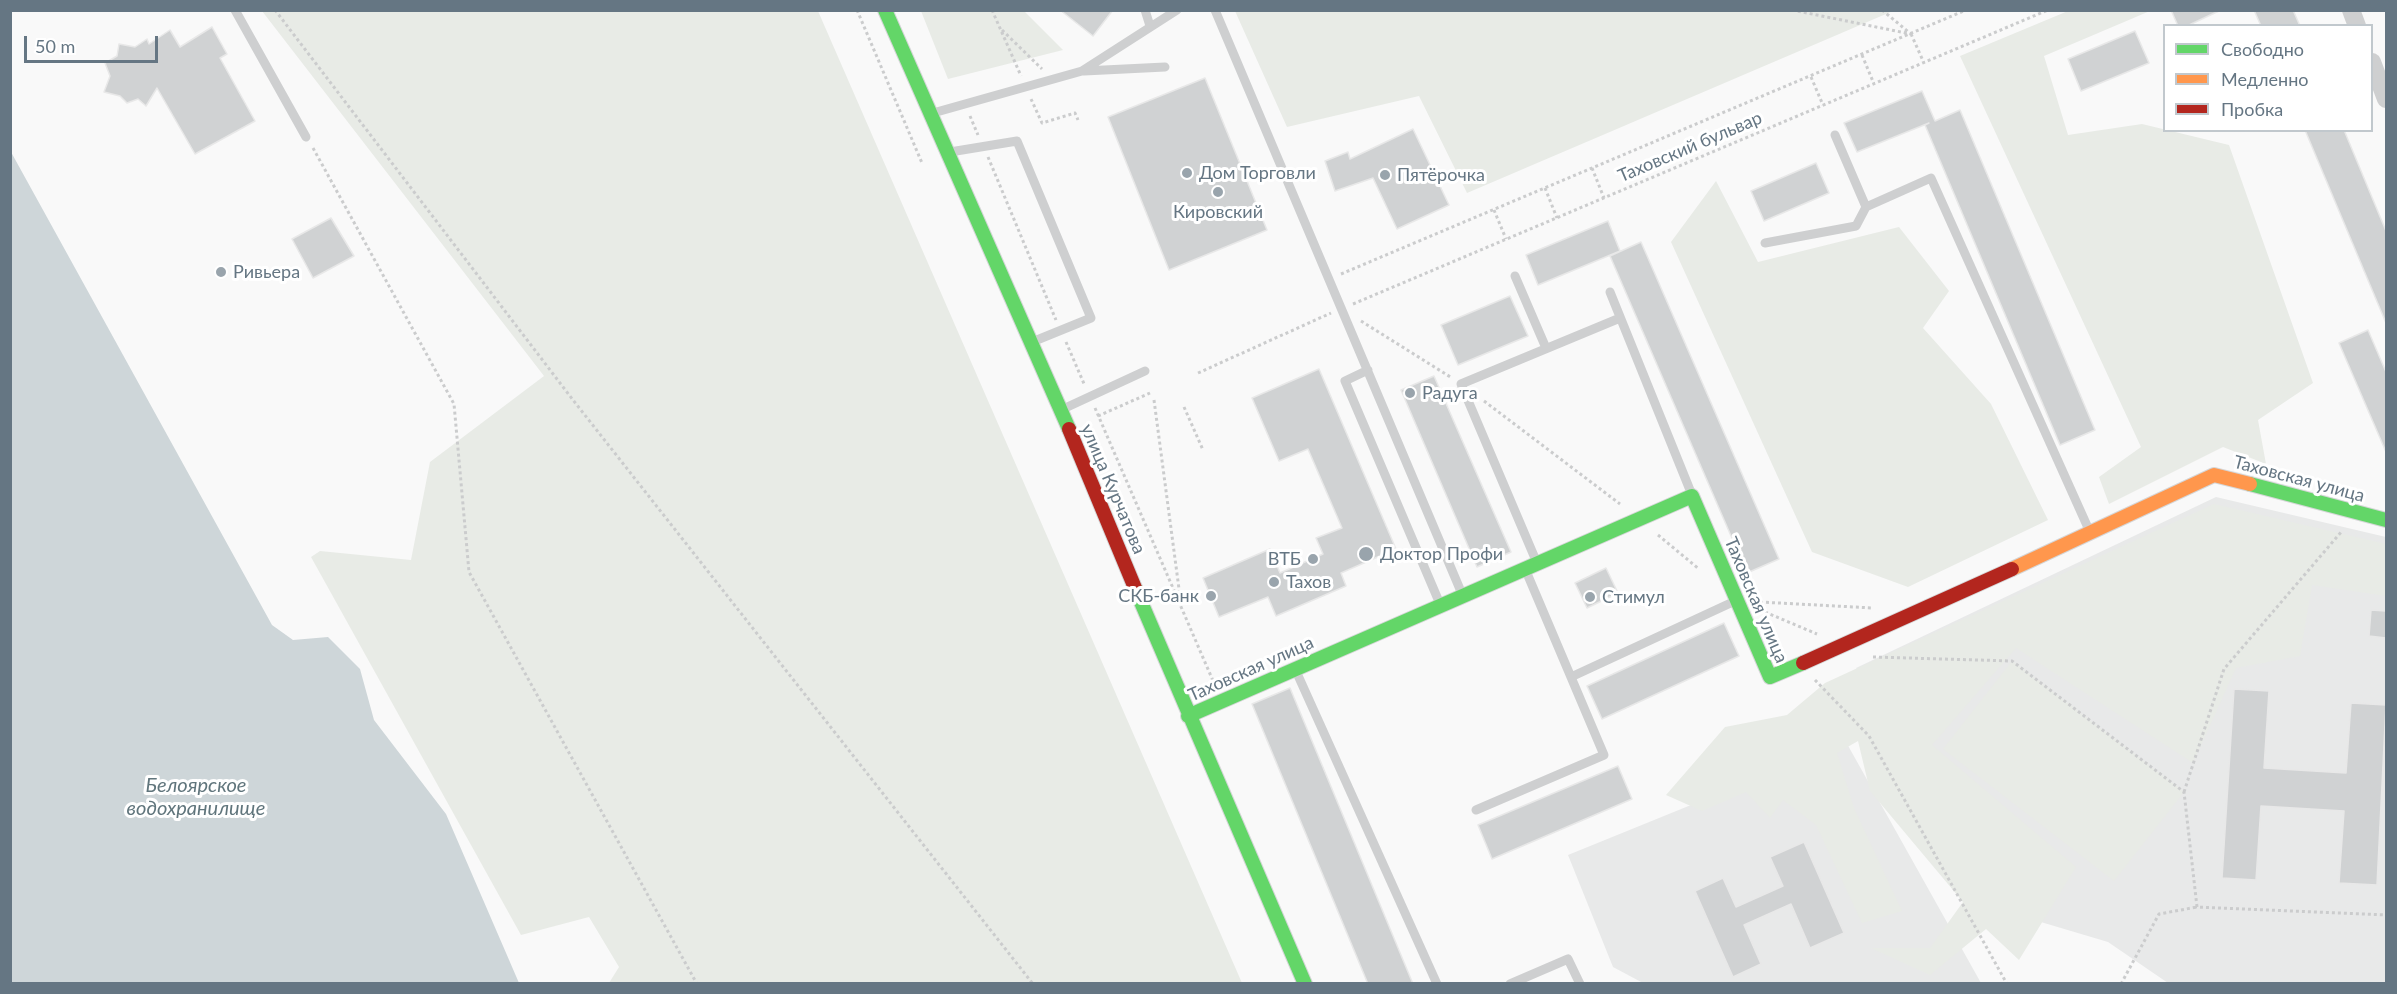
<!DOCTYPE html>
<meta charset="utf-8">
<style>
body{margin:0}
#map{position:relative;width:2397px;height:994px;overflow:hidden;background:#f9f9f9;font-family:Lato,sans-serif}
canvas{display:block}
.frame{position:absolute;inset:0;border:12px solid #657683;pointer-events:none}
.legend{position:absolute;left:2163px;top:24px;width:210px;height:108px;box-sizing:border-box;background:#fff;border:2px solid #c1c8cd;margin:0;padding:8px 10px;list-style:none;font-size:18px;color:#657683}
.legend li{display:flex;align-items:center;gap:12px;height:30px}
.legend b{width:30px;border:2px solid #c1c8cd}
.scale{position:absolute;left:24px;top:36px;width:134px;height:27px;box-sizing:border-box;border:3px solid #657683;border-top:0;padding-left:8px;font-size:18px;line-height:21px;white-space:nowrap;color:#657683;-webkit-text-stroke:4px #fff;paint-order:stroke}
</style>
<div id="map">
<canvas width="2397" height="994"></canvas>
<div class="frame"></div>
<ul class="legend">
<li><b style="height:8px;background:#63d668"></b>Свободно</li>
<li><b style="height:8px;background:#ff974d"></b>Медленно</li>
<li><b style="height:8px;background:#b3261e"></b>Пробка</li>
</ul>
<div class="scale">50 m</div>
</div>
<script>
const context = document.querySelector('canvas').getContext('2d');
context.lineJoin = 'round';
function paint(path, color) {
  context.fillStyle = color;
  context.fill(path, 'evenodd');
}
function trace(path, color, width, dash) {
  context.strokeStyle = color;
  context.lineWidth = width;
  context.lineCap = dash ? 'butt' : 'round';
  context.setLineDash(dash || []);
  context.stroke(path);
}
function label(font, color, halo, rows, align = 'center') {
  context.font = font + ' Lato,sans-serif';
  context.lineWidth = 6;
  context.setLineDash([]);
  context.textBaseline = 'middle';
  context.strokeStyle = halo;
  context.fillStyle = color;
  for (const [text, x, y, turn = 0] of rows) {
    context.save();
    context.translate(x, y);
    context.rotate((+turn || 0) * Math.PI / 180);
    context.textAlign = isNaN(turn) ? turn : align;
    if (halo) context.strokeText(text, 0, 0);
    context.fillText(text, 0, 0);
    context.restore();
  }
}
paint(new Path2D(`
 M2216,497L2386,537V983H2168L2108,942L2024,917L1856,668Z
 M1846,742L1981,983H1643L1613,967L1568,855Z`), '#e8e9e9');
paint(new Path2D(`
 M262,11H818L1242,983H609L619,967L589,917L521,935L311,557L320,551L411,560L430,462L544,376Z
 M921,11H1024L1063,50L948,79Z
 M1235,11H1893L1467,193L1419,96L1287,127Z
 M2068,11H2150L2044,56L2068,135L2142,124L2229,145L2313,383L2258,420L2266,464L2223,447L2109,504L2099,477L2141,447L1960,56Z
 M1716,181L1758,262L1899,227L1949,291L1923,328L1991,404L2048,520L1908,587L1812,552L1671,242Z
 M2214,504L2386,544V596L2312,585L2300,656L2236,668L2193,763L2016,648L1932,745L2076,867L2019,960L1986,929L1930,975L1871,948H1930L1963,902L1870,791L1858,741L1837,753L1854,808L1902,911L1862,923L1816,825L1783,800L1770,818L1746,792L1702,811L1666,795L1725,727L1787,715L1825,683Z
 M2012,661L2184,792L2114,881L1943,749Z`), '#e8ebe6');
paint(new Path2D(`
 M11,152L272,625L293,640L328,637L360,669L374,720L446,814L519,983H11Z`), '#ced6d9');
const building = new Path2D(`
 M1060,10H1113L1093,36Z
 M2171,10H2221L2187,26H2178Z
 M2254,10H2293L2300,26H2261Z
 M212,27L227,54L220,58L255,121L195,154L157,88L146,106L138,99L127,103L120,96L104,92L110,76L105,63L117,56L119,44L135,47L147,39L149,44L170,30L180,47Z
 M2135,31L2149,63L2081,91L2068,59Z
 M1205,78L1267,230L1169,270L1108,117Z
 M1922,91L1935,121L1960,110L2095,430L2060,445L1925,125L1929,123L1857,152L1844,123Z
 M1413,129L1449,205L1397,229L1373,178L1335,191L1325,161L1348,152L1350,159Z
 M2305,130H2344L2386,231V323Z
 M1816,163L1829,193L1764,221L1751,191Z
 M331,218L354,256L313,278L292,239Z
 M1608,221L1620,251L1538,285L1526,255Z
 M1641,242L1779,559L1747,573L1610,256Z
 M1510,296L1528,336L1458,365L1441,325Z
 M2368,330L2386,372V452L2339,343Z
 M1319,369L1396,549L1341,573L1346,586L1276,616L1268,597L1219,617L1203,578L1270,549L1280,573L1323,554L1316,538L1342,528L1308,449L1279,461L1252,398Z
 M1434,376L1511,552L1477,567L1401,390Z
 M1606,568L1618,593L1587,608L1575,583Z
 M2371,610L2386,611V638L2369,636Z
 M1724,623L1739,656L1602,719L1587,686Z
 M1290,688L1413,984H1368L1252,704Z
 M2234,689L2269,691L2264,768L2346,773L2351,703L2386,705L2377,885L2339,883L2344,811L2261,806L2256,880L2222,878Z
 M1618,766L1632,799L1492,859L1478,825Z
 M1804,842L1844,933L1810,948L1791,904L1744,925L1761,964L1733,977L1695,891L1723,878L1736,907L1783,886L1770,857Z`);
paint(building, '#d0d2d3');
trace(building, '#e8e8e8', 1.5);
const fast = new Path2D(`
 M885,10L1069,429
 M2250,484L2386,520
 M1135,588L1305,984
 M1188,716L1692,496L1770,677L1803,663`);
const slow = new Path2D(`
 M2012,569L2214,475L2250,484`);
const jam = new Path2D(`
 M1069,429L1135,588
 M1803,663L2012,569`);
trace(fast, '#d5d6d7', 16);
trace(slow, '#d5d6d7', 16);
trace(jam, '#d5d6d7', 16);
trace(new Path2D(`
 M275,10L573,400L1033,984
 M857,10L922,163
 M992,10L1021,76
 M1792,10L1911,34L1882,10
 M1002,30L1042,69
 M1911,34L1924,63
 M1862,55L1874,84
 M1811,77L1823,105
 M1031,99L1042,123L1075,113L1078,120
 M970,116L978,135
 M313,148L454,404L469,572L697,984
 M988,157L1056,320
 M1592,168L1604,198
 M1545,188L1557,218
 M1494,210L1506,239
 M1341,274L1966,10
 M1353,304L2048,10
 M1361,321L1452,378
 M1066,342L1085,386
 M1198,373L1331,313
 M1154,400L1181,604
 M1484,401L1620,504
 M1184,407L1203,450
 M1095,408L1214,683
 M1098,416L1150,393
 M1658,535L1699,569
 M1760,602L1873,608
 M1765,612L1817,634
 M1873,657L2012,661L2184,792L2197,907L2386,915
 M1815,680L1869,736L2007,984
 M2184,792L2224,669L2342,531
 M2121,984L2159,914L2197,907`), '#cbcccd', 3, [3, 3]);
trace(new Path2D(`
 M235,10L306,137
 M1145,10L1150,26
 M1215,10L1462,594
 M1084,71L1165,67
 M933,113L1082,71L1177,10
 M1835,135L1866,207
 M950,152L1017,141L1091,318L1032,342
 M1765,243L1856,226L1866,207L1931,178L2089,530
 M1515,276L1546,348
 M1610,292L1692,495
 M1368,370L1345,381L1440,604
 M1063,409L1145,371
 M1537,563L1461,384L1620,318
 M1296,671L1437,984
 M1571,677L1735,601
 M1476,810L1604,755L1526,571
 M1510,984L1568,959L1580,984`), '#cecfd0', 9);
trace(new Path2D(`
 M2351,10L2357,26
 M2372,62L2386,99`), '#cecfd0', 18);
trace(fast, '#63d668', 14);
trace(slow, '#ff974d', 14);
trace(jam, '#b3261e', 14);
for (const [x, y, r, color] of [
 [1187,173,6,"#99a4ac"],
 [1385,175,6,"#99a4ac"],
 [1218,192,6,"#99a4ac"],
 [221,272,6,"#99a4ac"],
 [1410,393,6,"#99a4ac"],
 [1366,554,8,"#99a4ac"],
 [1313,559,6,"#99a4ac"],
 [1274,582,6,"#99a4ac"],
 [1211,596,6,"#99a4ac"],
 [1590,597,6,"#99a4ac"]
]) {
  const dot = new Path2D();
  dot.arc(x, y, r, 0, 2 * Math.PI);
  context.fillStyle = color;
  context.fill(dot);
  trace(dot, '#fff', 2);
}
label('18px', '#657683', '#fff', [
 ["Таховский бульвар",1690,147,-23],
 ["Таховская улица",2299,479,15],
 ["улица Курчатова",1113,489,67],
 ["Таховская улица",1756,600,67],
 ["Таховская улица",1251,669,-24]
]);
label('18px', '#657683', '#fff', [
 ["Дом Торговли",1199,173],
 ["Пятёрочка",1397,175],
 ["Кировский",1218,212,"center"],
 ["Ривьера",233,272],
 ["Радуга",1422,393],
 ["Доктор Профи",1380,554],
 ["ВТБ",1301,559,"right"],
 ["Тахов",1286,582],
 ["СКБ-банк",1199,596,"right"],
 ["Стимул",1602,597]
], 'left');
label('italic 20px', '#60757c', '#fff', [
 ["Белоярское",196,786],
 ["водохранилище",196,809]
]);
</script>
